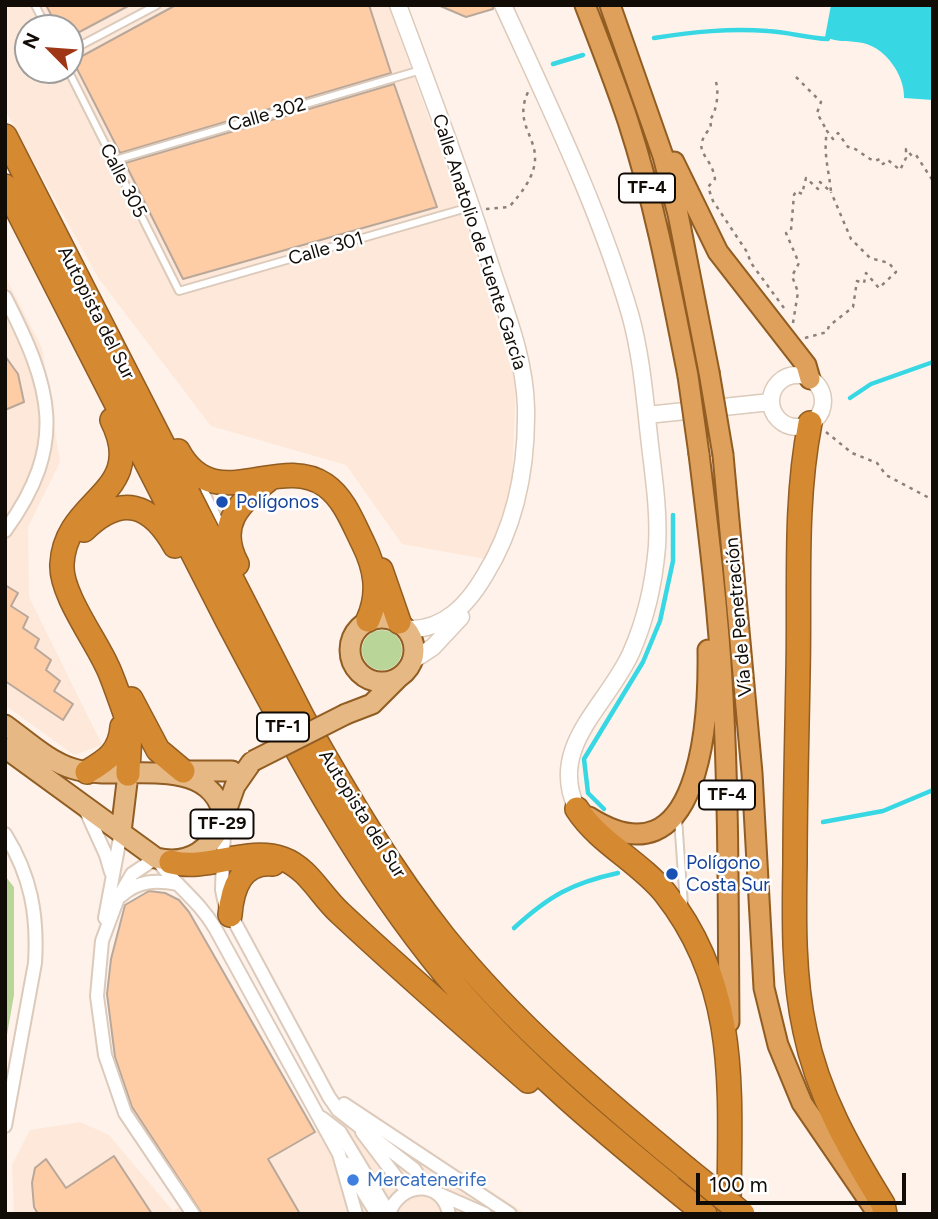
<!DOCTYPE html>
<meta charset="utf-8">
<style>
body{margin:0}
#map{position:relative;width:938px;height:1219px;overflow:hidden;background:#fef2ea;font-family:Figtree,sans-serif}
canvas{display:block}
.frame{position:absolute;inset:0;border:7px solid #120c07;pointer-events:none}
.north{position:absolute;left:14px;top:14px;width:70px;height:70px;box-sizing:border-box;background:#fff;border:2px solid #a09e9c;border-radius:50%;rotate:295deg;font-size:19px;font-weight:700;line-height:28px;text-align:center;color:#120c07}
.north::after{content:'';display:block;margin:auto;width:24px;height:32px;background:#9f3717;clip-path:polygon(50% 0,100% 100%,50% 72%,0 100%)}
.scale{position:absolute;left:696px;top:1173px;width:210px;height:32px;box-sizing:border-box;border:4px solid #120c07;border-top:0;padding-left:9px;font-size:21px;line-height:24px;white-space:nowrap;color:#120c07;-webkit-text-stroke:5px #fff;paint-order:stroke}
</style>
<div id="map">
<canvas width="938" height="1219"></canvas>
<div class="frame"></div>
<div class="north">N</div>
<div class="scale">100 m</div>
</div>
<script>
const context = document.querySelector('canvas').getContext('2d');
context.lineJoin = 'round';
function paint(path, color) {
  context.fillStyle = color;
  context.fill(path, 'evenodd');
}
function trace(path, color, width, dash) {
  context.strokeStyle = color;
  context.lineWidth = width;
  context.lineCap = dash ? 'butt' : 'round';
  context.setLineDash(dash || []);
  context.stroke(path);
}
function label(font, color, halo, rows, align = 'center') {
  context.font = font + ' Figtree,sans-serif';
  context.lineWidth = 5;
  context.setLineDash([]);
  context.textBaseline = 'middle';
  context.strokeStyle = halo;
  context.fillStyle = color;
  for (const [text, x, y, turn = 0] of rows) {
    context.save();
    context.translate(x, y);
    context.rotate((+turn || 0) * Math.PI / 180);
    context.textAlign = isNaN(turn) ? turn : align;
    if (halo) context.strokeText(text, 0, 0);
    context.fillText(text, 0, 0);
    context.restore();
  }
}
paint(new Path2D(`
 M5,5H388L462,210L516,384L512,478L507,504L486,559L402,544L346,465L211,426L99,279L5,110ZM28,28H70V70H28Z
 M5,276L42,348L60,462L28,527L29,597L102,745L74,755L5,705Z
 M360,1106L526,1214H14L12,1165L30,1130L80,1122L109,1135L173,1211Z`), '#fde8d9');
paint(new Path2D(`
 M362 650a20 20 0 1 1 40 0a20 20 0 1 1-40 0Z
 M5,876L14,887V995L5,1046Z`), '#b9d698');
paint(new Path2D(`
 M831,5H933V100L904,98C905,76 886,48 863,43C850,40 838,43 825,37Z`), '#37d8e4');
trace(new Path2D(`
 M654,38C693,32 729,28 768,31C788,32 807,38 828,39
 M553,64L583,55
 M850,398L871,384L933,362
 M604,809L588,793L584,759L643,662L660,621L673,561V515
 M823,822L883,811L933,790
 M514,928C549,896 572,883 618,873`), '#37d8e4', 4.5);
const building = new Path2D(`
 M46,5H130L70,37V28H58Z
 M176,5H369L391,73L120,153L73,61Z
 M438,5H493V9L466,17Z
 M394,84L437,207L183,279L125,163Z
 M5,356L18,374L24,402L5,410Z
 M5,585L18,593L11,606L28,617L23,628L39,639L35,648L51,660L46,670L60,681L54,691L73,704L63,720L5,681Z
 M149,891L165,893L179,900L189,912L315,1132L268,1159L300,1214H202L132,1107L115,1057L107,994L111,959L125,905Z
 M114,1156L152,1214H38L34,1207L32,1183L35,1168L46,1159L66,1188Z`);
paint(building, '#fecda6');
trace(building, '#b9a89a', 2);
const service = new Path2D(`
 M35,5L47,28
 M70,51L157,5
 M68,70L179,291L470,207
 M112,161L421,70
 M202,485L222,525
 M678,818L684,905`);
const minor = new Path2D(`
 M5,297C51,387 69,443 5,531
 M86,811L106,855L111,872
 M224,826L222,890L225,904L329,1097L338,1110L414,1169L427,1188
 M5,834C31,876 38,915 35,963L5,1126
 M121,896C138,880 156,880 178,884
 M105,918L121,832
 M344,1104L510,1214
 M322,1118L340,1132L389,1213
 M362,1132L406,1190
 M345,1163L377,1214
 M437,1193L485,1214
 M193,1214L125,1113L105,1055L97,996L102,941L118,898L132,874L156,858C174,885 198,899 215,928L339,1154L356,1214
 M389,1214C399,1182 442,1178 449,1214`);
const tertiary = new Path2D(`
 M398,5C431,93 464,181 492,270C507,315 525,360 526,408C527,467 516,525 485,575C468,604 444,631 407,629
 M503,5C549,106 599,208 630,314C642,357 645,402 650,445C654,479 659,512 657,546C654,583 646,619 631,653C607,706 547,747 577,809
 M771 401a26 26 0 1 1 52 0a26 26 0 1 1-52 0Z
 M647,415L771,402
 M412,661L433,647L461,617`);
const primary = new Path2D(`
 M350 650a32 32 0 1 1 64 0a32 32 0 1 1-64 0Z
 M346,714L372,704L398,678
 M5,725C26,740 49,762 74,769C122,783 212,750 224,819C211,849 190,866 156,858L5,748
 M184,771H232
 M224,817L235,786L251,763
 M121,832L128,774`);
const trunk = new Path2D(`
 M585,5C600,44 615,82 628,121C655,204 671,290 688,376
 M610,5L663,156L678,214L709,372
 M674,162L718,252L806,365L810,379
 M699,454C709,535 719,616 723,697C729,805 728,914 729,1022
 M723,455L752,773L764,988L778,1045L802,1103L878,1214
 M589,817C701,888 709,719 708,650`);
const motorway = new Path2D(`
 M5,136L303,718C346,794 390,869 444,937C514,1024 600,1097 686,1168
 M5,186C80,330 152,476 227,620C292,743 356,866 445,974C521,1065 614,1140 705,1214
 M112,420C149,494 65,498 62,564C60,593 95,639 107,666C111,673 128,721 129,726C131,741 128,758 128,774
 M810,423C794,504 800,590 798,672C797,735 795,799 795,862C794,918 793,977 805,1031C818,1095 849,1149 883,1204L885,1214
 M178,451C214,518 278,453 325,485C344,498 353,523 363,543C376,569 380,593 368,620
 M84,530C122,493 151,504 175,546
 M237,564C216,525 239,503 268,480
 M381,570L399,622
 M131,699L158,750L183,771
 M87,772C107,760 120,752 122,727
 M577,809C599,843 639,861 665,893C742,990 729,1098 729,1214
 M171,862C207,872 247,846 283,859C308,868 321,896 340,913C402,971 465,1026 528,1081
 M230,915C232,889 241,861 273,864`);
trace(service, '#dccabb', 10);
trace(minor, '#dccabb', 16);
trace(tertiary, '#dccabb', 19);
trace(primary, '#915d22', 23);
trace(trunk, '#915d22', 23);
trace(motorway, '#915d22', 26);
trace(new Path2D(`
 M796,77L821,102L817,113L827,131
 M716,82C719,93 717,110 710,120L711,127C689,153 711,153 715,179L708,187L713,201L747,252L751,263L784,308
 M486,209L509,207C567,144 507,138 528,92
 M793,323L798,292L792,276L799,263L786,233L791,230L794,195L796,191L802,194L806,178L818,189L820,182L831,192C829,170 823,154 827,131L833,139L838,133L848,147C857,147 865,158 875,161L880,159L883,164L888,160L900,170L906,158V149L912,156L916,155L933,181
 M805,338L827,332L829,326L853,307L857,281L864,283L866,273L879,288L896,272L889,263L870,258L851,239L831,192
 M826,432L852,453L877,463L886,475L933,500`), '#8b817b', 2.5, [3.5, 5]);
trace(service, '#fff', 6);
trace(minor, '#fff', 12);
trace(tertiary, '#fff', 16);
trace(primary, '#e6b883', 19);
trace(trunk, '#dea05a', 19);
trace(motorway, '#d58931', 23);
const primaryBridge = new Path2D(`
 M253,761L346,714`);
const trunkBridge = new Path2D(`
 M709,372L723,455
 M688,376L699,454`);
const motorwayBridge = new Path2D(`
 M686,1168L743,1214`);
trace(primaryBridge, '#915d22', 23, []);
trace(trunkBridge, '#915d22', 23, []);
trace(motorwayBridge, '#915d22', 26, []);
trace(primaryBridge, '#e6b883', 19);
trace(trunkBridge, '#dea05a', 19);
trace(motorwayBridge, '#d58931', 23);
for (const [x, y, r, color] of [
 [222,502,7,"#1a4fb4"],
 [672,874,7,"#1a4fb4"],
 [353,1180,7,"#3f7fe0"]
]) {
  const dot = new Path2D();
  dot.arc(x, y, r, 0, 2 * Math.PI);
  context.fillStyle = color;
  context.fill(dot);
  trace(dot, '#fff', 2.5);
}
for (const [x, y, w] of [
 [647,188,56],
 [283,727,52],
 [727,795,56],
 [222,824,63]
]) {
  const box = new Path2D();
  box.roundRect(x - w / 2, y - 14.5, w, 29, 5);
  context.fillStyle = '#fff';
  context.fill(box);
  trace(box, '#120c07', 2);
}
label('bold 18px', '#120c07', null, [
 ["TF-4",647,188],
 ["TF-1",283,727],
 ["TF-4",727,795],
 ["TF-29",222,824]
]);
label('19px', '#120c07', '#fff', [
 ["Calle 302",267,115,-16],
 ["Calle 305",123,181,63],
 ["Calle Anatolio de Fuente García",479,242,72],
 ["Calle 301",326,249,-16],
 ["Autopista del Sur",96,313,63],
 ["Vía de Penetración",739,617,-95],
 ["Autopista del Sur",362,814,58]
]);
label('19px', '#164399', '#fff', [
 ["Polígonos",236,502],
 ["Polígono",686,863],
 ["Costa Sur",686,885]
], 'left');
label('19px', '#366cbe', '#fff', [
 ["Mercatenerife",367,1180]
], 'left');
</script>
